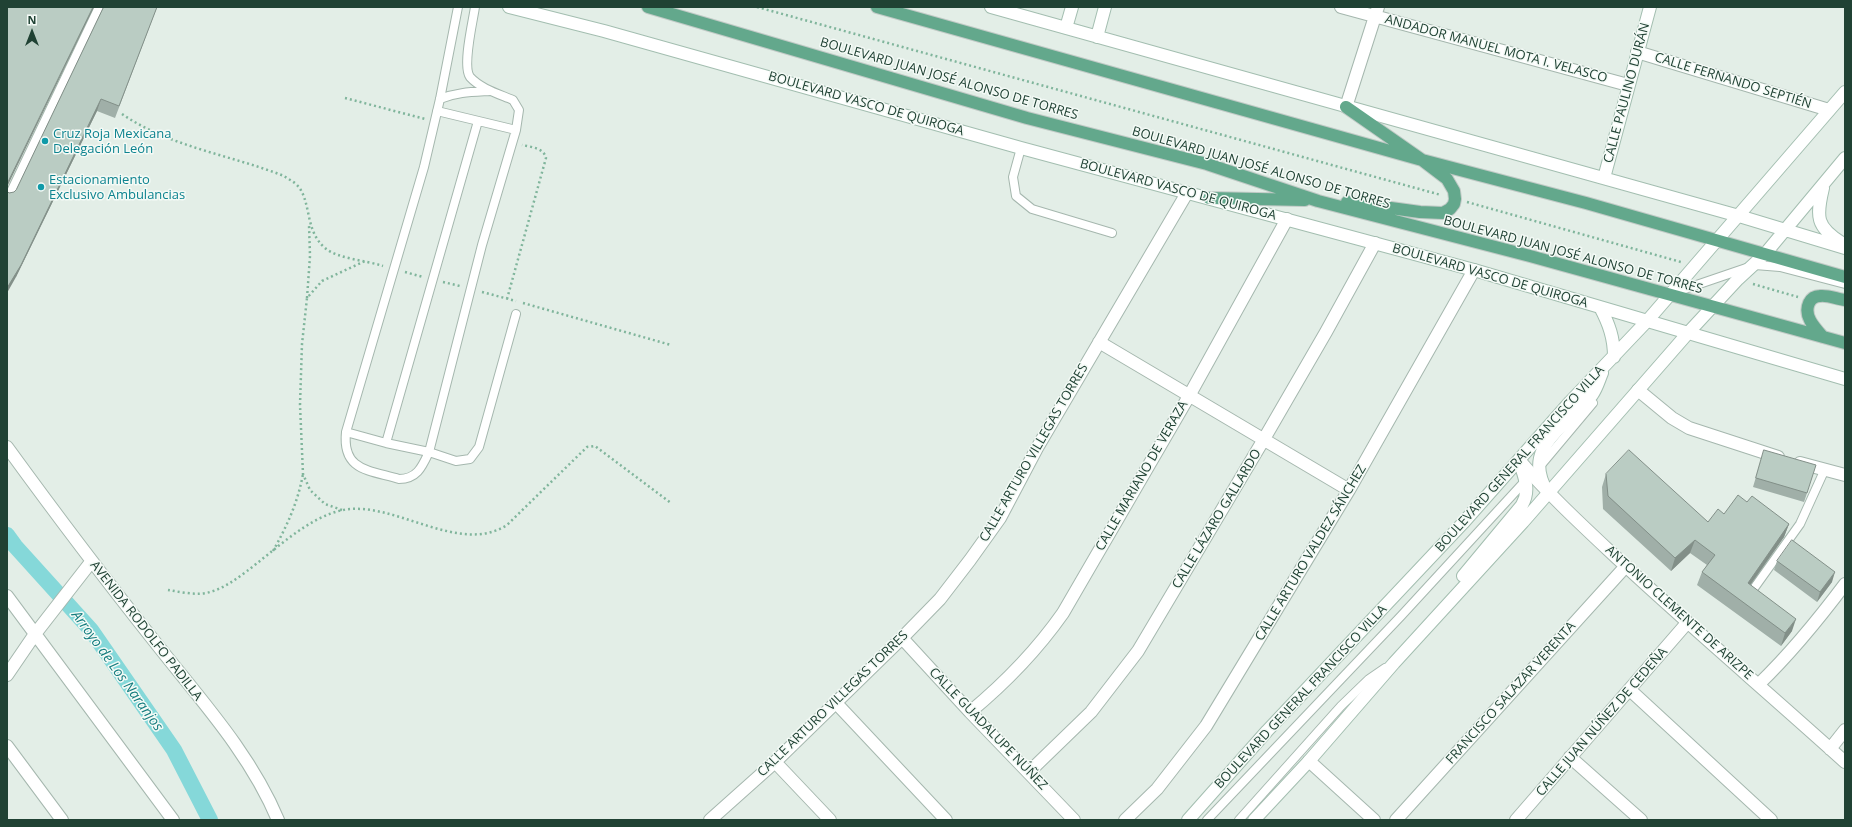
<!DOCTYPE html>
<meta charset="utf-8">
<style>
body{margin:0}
#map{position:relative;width:1852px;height:827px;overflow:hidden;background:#e3eee7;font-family:"Open Sans",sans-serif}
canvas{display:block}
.frame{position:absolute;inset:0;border:8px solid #204234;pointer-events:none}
.north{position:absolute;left:12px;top:12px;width:40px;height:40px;-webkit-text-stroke:3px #f4faf6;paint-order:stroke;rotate:0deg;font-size:11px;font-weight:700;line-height:16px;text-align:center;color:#204234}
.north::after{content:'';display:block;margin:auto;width:14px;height:18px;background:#204234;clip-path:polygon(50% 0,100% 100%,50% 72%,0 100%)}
</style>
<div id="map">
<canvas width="1852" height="827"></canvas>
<div class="frame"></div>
<div class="north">N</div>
</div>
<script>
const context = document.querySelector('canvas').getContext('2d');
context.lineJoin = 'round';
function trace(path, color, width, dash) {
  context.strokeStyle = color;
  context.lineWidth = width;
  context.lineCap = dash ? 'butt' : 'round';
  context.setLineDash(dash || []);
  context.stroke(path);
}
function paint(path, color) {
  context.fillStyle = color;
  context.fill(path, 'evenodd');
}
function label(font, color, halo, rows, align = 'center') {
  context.font = font + ' "Open Sans",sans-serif';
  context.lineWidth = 3;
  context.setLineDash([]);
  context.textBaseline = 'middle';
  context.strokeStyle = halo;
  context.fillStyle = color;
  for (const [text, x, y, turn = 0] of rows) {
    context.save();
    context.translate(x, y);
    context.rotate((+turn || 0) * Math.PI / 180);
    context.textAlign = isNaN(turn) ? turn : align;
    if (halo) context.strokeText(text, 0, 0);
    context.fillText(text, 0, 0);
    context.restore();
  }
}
trace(new Path2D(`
 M7,535L15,546L91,630L174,750L210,820`), '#85d8d9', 16);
const lane = new Path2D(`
 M458,7L440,99L424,167L346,432C342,471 369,470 399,479C417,479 422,467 429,452L482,245L516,130L519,110L513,100C499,94 481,89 470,77C462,66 473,21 475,7
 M440,99C457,92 473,92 490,91
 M437,111L516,130
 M1021,148L1013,177L1016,196L1032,209L1112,233
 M7,200L99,7
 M1673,293L1755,265L1780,267L1845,284
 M346,432L386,443L429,452L456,461L470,459L479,447L516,314
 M386,443L478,121
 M1541,465L1593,403
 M1752,591L1800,524L1825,469
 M1207,820L1401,616L1527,479
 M1239,820L1341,706L1369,679L1385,668`);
const street = new Path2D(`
 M1341,7L1628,85
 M1637,52L1829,110
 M1346,107L1378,7
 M1099,342L1349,490
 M1638,390L1672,418L1689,428L1778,457
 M7,447C55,513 104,578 155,642C199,698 250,753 278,820
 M1519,460C1550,496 1585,528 1619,560C1693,629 1770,694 1845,762
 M1800,463L1845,475
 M7,596L173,820
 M902,638L970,712L1074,820
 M7,675L35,634L91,562
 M1759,684C1791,653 1818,620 1845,584
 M1630,690L1771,820
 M836,703L946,820
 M970,712C1005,683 1037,650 1063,613L1189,396L1287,219
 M7,746L62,820
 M1830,749L1845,730
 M1570,757L1641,820
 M1309,761L1374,820
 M775,762L830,820
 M1029,772L1091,712L1138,651L1264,439L1326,332L1375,243
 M710,820L775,762L902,638L940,599L970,560L1000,518L1037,448L1187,193
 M1125,820L1157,789L1206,726L1349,490L1474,270
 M1396,820L1626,566
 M1516,820L1687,623`);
const secondary = new Path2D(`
 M509,7L604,31L1021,148L1474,270L1845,379
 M991,7L1739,216L1845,248
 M1066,28L1072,7
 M1097,37L1105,7
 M1604,178L1650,7
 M1823,188C1816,217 1816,227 1842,243
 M1600,307C1609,324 1614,338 1614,357
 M1548,493C1519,446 1568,427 1592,395C1597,388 1599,380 1602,373
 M1463,576L1522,505C1531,489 1524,477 1519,460
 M1188,820L1267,731L1463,523L1570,402L1648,320L1845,92
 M1254,820L1309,761L1394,663L1523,522L1688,333L1738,279L1765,254L1845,158`);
const primary = new Path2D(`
 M648,7L1027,118L1207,164L1318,201L1530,256L1845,343
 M877,7L1422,160L1586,203L1845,277
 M1346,107L1422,160L1447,179L1454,191L1455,199L1454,204L1450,209L1443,213L1420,212L1347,202
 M1209,198L1305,200
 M1823,337C1815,328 1803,316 1809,303C1811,299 1815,296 1820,296C1828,295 1837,299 1845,300`);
trace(lane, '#a5b7ae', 10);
trace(street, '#a5b7ae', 14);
trace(secondary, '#a3beb0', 14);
trace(primary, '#c1cac6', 14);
trace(new Path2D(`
 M757,7L1441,195
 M345,98L425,119
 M122,114C170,147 231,155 284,176C288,179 293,181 297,185C312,201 304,230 325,248C338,259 365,260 383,266
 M1467,202L1681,262
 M405,272L423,277
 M443,282L460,286
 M1753,284L1798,297
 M482,292L516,301
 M307,298L310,256L309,225
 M507,299L546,158C544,148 531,147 522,145
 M523,303L671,345
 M342,510L325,504L310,490L303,474L300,405L302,344L307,298L322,281L365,261
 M273,551C287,526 298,502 303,474
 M168,590C181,592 197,596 210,592C224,588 235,580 247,571C274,551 308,517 343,510C394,500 459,556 507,525L587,447L595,446L671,503`), '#80b59c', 2.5, [2, 3]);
trace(lane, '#fff', 8);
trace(street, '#fff', 12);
trace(secondary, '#fff', 12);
trace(primary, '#63a88c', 12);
paint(new Path2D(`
 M157,7L115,118L97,111L16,277L9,193L14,192L16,190Z
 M1764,450L1807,493L1804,502L1753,487L1761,460Z
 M1606,474L1708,522L1747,502L1789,524L1784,537L1751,585L1792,631L1781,646L1697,585L1702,572L1707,565L1690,553L1671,571L1603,509L1602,487Z
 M1777,561L1832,582L1817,602L1774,570Z`), '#a0afa8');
paint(new Path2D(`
 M93,7H94L7,187V184Z
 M101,99L97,111L16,277L7,293V288Z
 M1789,524L1784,537L1743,595L1748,583Z
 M1695,540L1690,553L1671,571L1675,558Z
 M1835,572L1832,582L1817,602L1820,592Z
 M1796,619L1792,631L1781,646L1785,633Z`), '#828f88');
const building = new Path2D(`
 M7,7H93L7,184Z
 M104,7H157L119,106L101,99L21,265L7,288V191L9,193L14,192L16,190Z
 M1629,450L1708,522L1718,509L1724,514L1738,495L1747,502L1752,496L1789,524L1748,583L1796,619L1785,633L1702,572L1715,555L1695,540L1675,558L1608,496L1606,474Z
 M1764,450L1816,465L1807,493L1756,478Z
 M1792,540L1835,572L1820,592L1777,561Z`);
paint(building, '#baccc3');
trace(building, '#828f88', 1);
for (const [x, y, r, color] of [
 [45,141,4,"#0f9aa8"],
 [41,187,4,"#0f9aa8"]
]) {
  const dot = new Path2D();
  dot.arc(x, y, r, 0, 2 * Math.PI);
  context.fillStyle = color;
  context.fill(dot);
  trace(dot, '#f4faf6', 1.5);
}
label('13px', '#204234', '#f4faf6', [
 ["ANDADOR MANUEL MOTA I. VELASCO",1496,49,15],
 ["BOULEVARD JUAN JOSÉ ALONSO DE TORRES",949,79,16],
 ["CALLE FERNANDO SEPTIÉN",1733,81,17],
 ["CALLE PAULINO DURÁN",1627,93,-75],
 ["BOULEVARD VASCO DE QUIROGA",866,104,16],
 ["BOULEVARD JUAN JOSÉ ALONSO DE TORRES",1261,168,16],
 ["BOULEVARD VASCO DE QUIROGA",1178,190,15],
 ["BOULEVARD JUAN JOSÉ ALONSO DE TORRES",1573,255,15],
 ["BOULEVARD VASCO DE QUIROGA",1490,276,16],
 ["CALLE ARTURO VILLEGAS TORRES",1034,453,-60],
 ["BOULEVARD GENERAL FRANCISCO VILLA",1520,459,-48],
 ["CALLE MARIANO DE VERAZA",1142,476,-60],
 ["CALLE LÁZARO GALLARDO",1217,519,-59],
 ["CALLE ARTURO VALDEZ SÁNCHEZ",1311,553,-59],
 ["ANTONIO CLEMENTE DE ARIZPE",1679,613,42],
 ["AVENIDA RODOLFO PADILLA",146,631,52],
 ["FRANCISCO SALAZAR VERENTA",1511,693,-48],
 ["BOULEVARD GENERAL FRANCISCO VILLA",1301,697,-47],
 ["CALLE ARTURO VILLEGAS TORRES",833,704,-44],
 ["CALLE JUAN NÚÑEZ DE CEDEÑA",1602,722,-49],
 ["CALLE GUADALUPE NÚÑEZ",988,729,46]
]);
label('13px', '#0d838f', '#f4faf6', [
 ["Cruz Roja Mexicana",53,134],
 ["Delegación León",53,149],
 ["Estacionamiento",49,180],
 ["Exclusivo Ambulancias",49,195]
], 'left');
label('italic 14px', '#137c7e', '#f4faf6', [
 ["Arroyo de Los Naranjos",117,671,54]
]);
</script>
